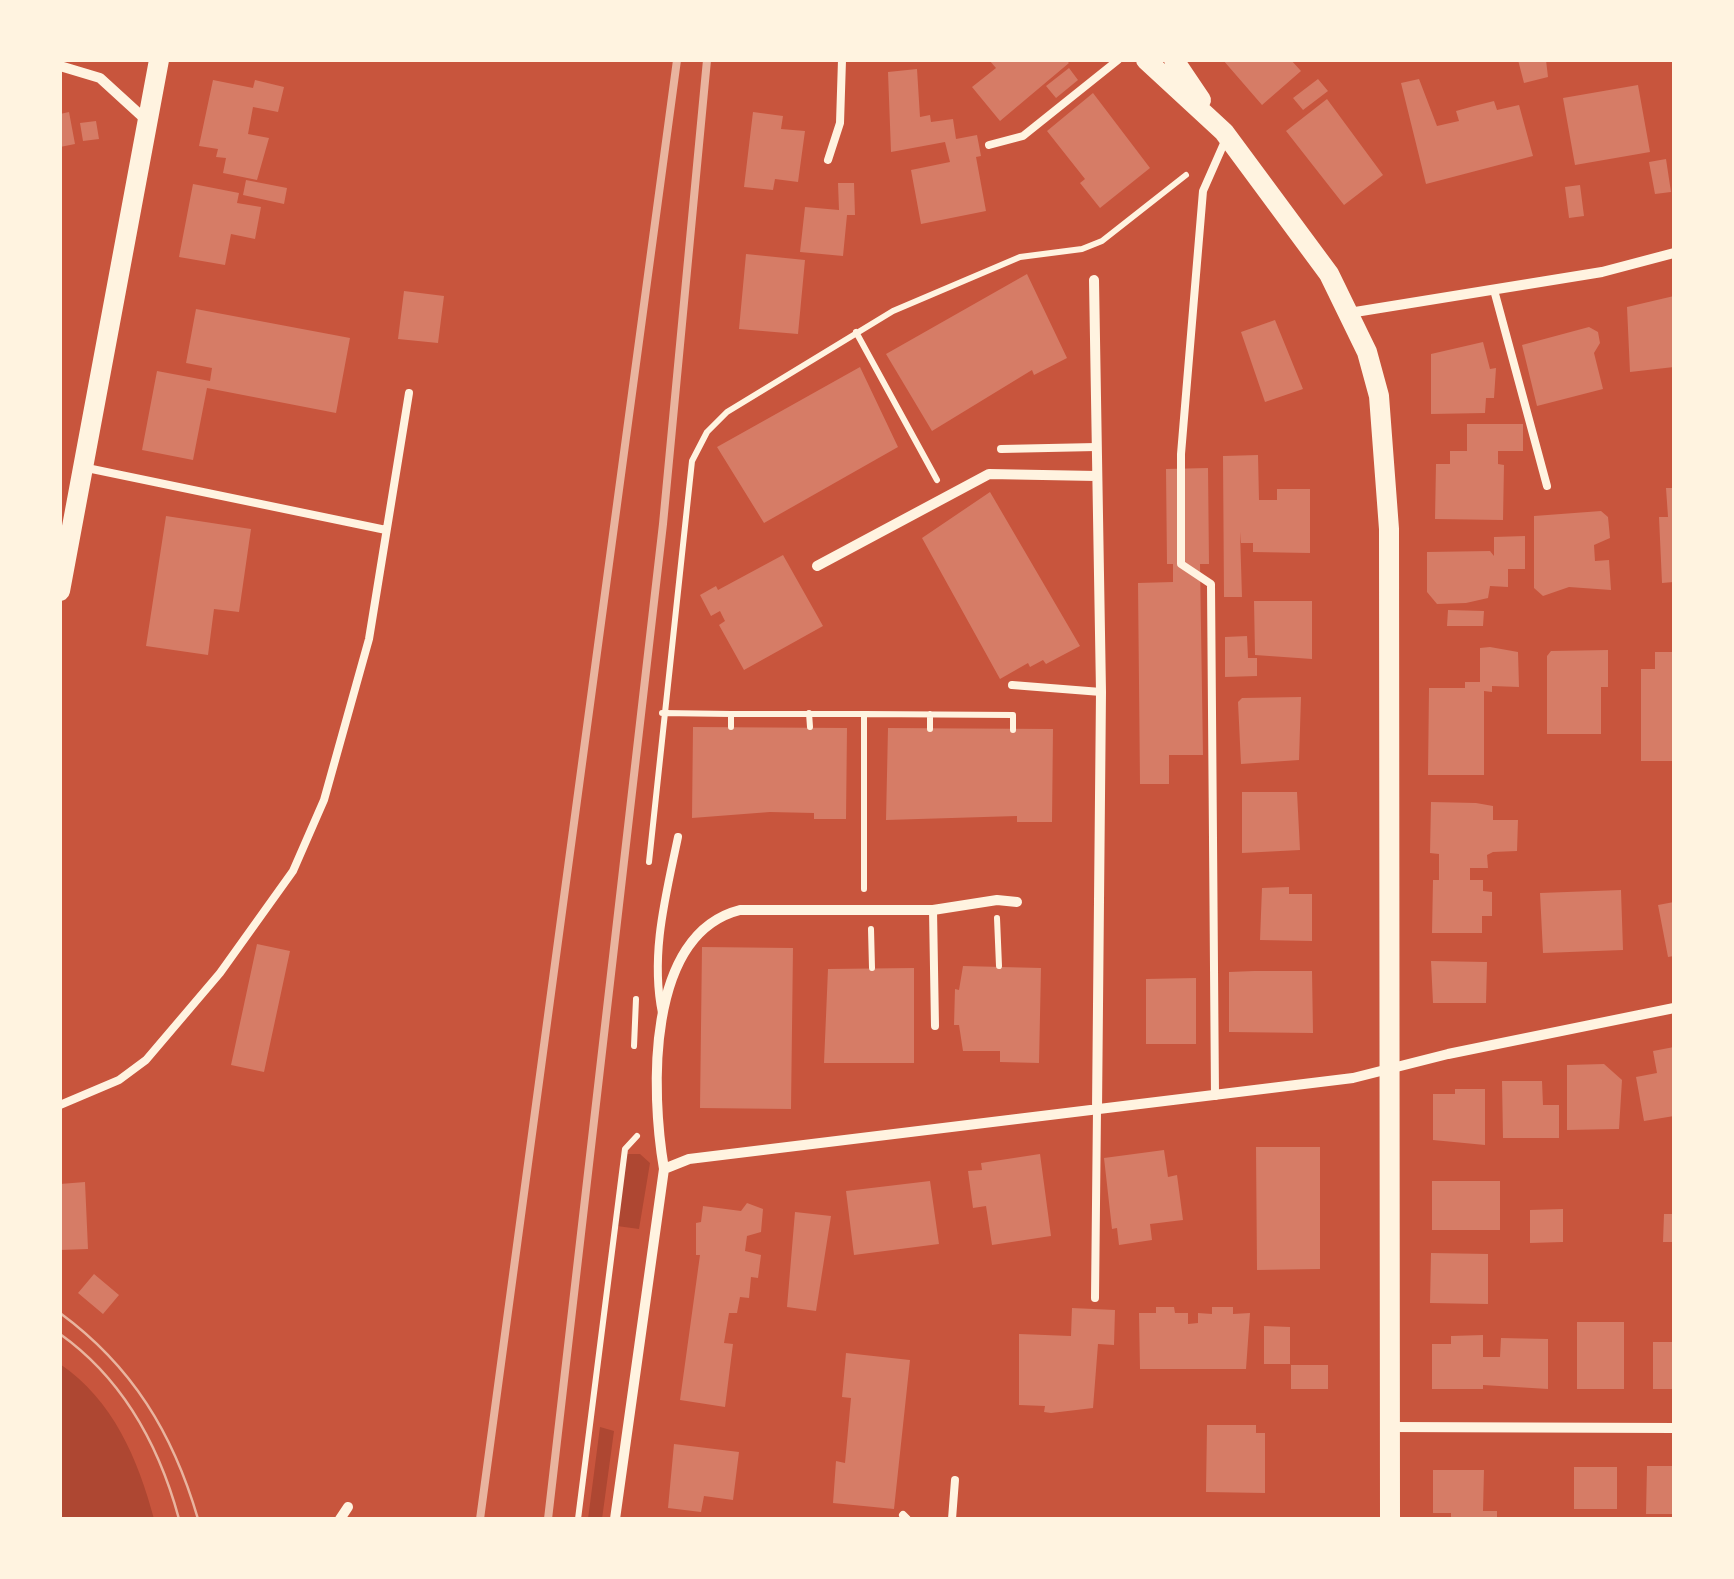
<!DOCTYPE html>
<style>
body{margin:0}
#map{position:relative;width:1734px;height:1579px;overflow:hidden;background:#c8553d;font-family:Barlow,sans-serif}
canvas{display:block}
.frame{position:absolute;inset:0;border:62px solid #fff3e0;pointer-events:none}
</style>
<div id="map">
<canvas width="1734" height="1579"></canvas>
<div class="frame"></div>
</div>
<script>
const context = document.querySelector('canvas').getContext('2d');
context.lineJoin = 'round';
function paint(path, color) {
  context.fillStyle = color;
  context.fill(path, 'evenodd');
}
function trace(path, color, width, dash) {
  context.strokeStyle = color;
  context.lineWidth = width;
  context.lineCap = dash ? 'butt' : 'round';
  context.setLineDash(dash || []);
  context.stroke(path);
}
paint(new Path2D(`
 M626,1154H640L650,1163L639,1229L617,1226Z
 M60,1364C113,1400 138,1459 154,1519H60Z
 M600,1427L614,1431L602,1519H588Z`), '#ae4732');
paint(new Path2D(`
 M989,60H1066L1069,63L1000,121L972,87L996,68Z
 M1223,60H1291L1301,71L1262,105Z
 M1518,60H1546L1548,77L1524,83Z
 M1069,68L1078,80L1056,98L1046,86Z
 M917,69L920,117L930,115L931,122L953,119L956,139L977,135L981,156L976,157L986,211L921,224L911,170L950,162L945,142L891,152L888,72Z
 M1318,79L1328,91L1303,110L1293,98Z
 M1419,79L1437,126L1459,121L1456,111L1474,106L1494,101L1497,110L1519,105L1533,156L1426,184L1401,83Z
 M213,80L253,88L255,80L284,87L278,112L253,107L248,134L269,138L257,180L223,173L226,158L216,157L218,149L199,146Z
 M1638,85L1650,152L1575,165L1563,98Z
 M1093,93L1150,168L1100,208L1080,183L1085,179L1047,131Z
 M1327,99L1383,175L1344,205L1286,131Z
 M69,112L75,144L60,147V114Z
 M753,112L783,116L781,129L805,131L798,182L775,179L773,190L744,187Z
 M96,121L99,139L83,141L80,123Z
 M1666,159L1671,192L1655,194L1649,162Z
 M246,180L287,188L284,204L243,195Z
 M838,183H854L855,215H847L843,256L800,252L805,207L839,210Z
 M193,184L239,193L237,203L261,207L255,239L231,234L225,265L179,257Z
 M1580,185L1584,216L1569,218L1565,187Z
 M746,254L805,260L798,334L739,329Z
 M1027,274L1067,358L1034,375L1032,370L932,431L886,354Z
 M404,291L444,296L438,343L398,339Z
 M1674,296V367L1630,372L1627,307Z
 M196,309L350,338L336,413L207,388L193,460L142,450L157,371L210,381L212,368L186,363Z
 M1275,320L1303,389L1265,402L1241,332Z
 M1589,327L1598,332L1600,343L1594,353L1603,389L1537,406L1522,345Z
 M1483,342L1490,369L1496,368L1494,398H1486L1485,413L1431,414V354Z
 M860,367L898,447L764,523L717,447Z
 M1467,424H1523V451H1498V464L1504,465L1503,520L1435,519L1436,464H1450V451H1467Z
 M1258,455L1259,500H1277V489H1310V553L1253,552V543H1241L1240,532L1242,597H1224L1223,456Z
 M1208,468L1209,564H1200L1203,755H1169V784H1140L1138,583L1173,582V564H1167L1166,469Z
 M1666,488H1674V582L1662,583L1659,517H1668Z
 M990,492L1080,646L1046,664L1043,660L1030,667L1028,663L1000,679L922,538Z
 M1601,511L1608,517L1610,538L1594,545L1595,561L1609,560L1611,590L1569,587L1543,596L1534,588V516Z
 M166,516L251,529L239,612L214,609L208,655L146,646Z
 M1525,536V569H1508V587L1490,586L1488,598L1466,603L1437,604L1427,592V552L1490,551L1494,556V537Z
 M783,555L823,626L744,670L719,625L725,621L720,611L711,616L700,595L716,586L718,590Z
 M1254,601H1312V659L1255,655Z
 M1448,610L1484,611L1483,626H1447Z
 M1247,636L1248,658H1257V676L1225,677V637Z
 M1490,647L1518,652L1519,687L1492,686V692L1484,691V775H1428L1429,688H1465V682H1480V648Z
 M1608,650V687H1601V734H1547V656L1551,651Z
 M1655,652H1674V761H1641V669H1655Z
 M1301,697L1299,760L1241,764L1238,702L1242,698Z
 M693,727L847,728L846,819H814V813L770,812L692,818Z
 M888,728L1053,729L1052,822H1017V816L886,820Z
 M1242,792H1297L1300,850L1242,853Z
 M1431,802L1476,803L1493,806V820H1518L1517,851L1493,852L1487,855L1488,868H1470V880H1483V891L1492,892V916H1482V933H1432L1433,880H1439V854L1430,853Z
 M1289,887V894H1312V941L1260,940L1262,888Z
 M1621,890L1623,950L1543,953L1540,893Z
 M1674,902V956L1668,957L1658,905Z
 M257,944L290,951L264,1072L231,1065Z
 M702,947L793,948L791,1109L700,1108Z
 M1431,961L1487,962L1486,1003H1433Z
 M963,966L1041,968L1039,1063L1000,1062V1051H963L959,1025H954L955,989L959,990Z
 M914,968V1063H824L828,969Z
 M1254,971H1312L1313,1033L1229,1032V972Z
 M1196,978V1044H1146V979Z
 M1674,1047V1116L1644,1121L1636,1077L1657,1073L1653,1051Z
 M1604,1064L1622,1080L1619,1129L1567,1130V1065Z
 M1502,1081H1542L1543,1105H1559V1138H1503Z
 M1455,1089H1485V1145L1433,1140V1094H1455Z
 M1256,1147H1320V1269L1257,1270Z
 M1164,1150L1168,1177L1177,1175L1183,1220L1150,1224L1152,1240L1119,1245L1117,1228L1112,1229L1104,1158Z
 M1040,1154L1051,1236L992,1245L986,1206L973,1208L968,1171L982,1170L981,1163Z
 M930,1181L939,1244L854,1255L846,1191Z
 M1432,1181H1500V1230H1432Z
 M85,1182L88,1249L60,1250V1184Z
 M747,1203L763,1209L761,1232L747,1236L745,1251L761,1255L758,1278L751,1277L749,1298L740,1297L737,1313H729L724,1343L733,1344L725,1407L680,1400L700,1255H696V1223L701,1222L703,1206L741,1211Z
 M1563,1209V1242L1530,1243V1210Z
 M795,1212L831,1216L816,1311L787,1307Z
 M1664,1214H1674V1242H1663Z
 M1431,1253L1488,1254V1304L1430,1303Z
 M94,1274L119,1295L103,1314L78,1293Z
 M1156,1307H1174L1175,1313H1188V1324L1198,1323V1313L1212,1314V1307H1233V1314L1250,1313L1246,1369H1140L1139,1313H1156Z
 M1072,1308L1115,1310L1114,1345L1098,1344L1093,1408L1051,1413L1044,1412L1045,1406L1019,1405V1334L1071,1336Z
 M1577,1322H1624V1389H1577Z
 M1264,1326L1290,1327V1364H1264Z
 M1483,1335V1357H1500L1501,1338L1548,1339V1389L1483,1385V1389H1432V1344H1451V1336Z
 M1653,1342H1674V1389H1653Z
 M846,1353L910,1360L894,1509L833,1503L836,1461L845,1463L851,1398L842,1397Z
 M1291,1365H1328V1389H1291Z
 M1207,1425H1256V1433H1265V1493L1206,1492Z
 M674,1444L739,1452L733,1500L704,1496L701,1512L668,1508Z
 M1647,1466H1674V1514H1646Z
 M1574,1467H1617V1509H1574Z
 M1433,1470H1484L1483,1511H1497V1519H1451V1513H1433Z`), '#d67c66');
trace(new Path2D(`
 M856,332L937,480
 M662,713L731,714
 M809,713L810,727
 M930,714V729
 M731,727V714H864
 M649,862L692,461L707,432L727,412L893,311L1020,257L1082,249L1102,241L1186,175
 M864,889V714L1013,715V730
 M997,918L999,966
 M871,929L872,968
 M634,1046L636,999
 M578,1519L625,1149L637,1136`), '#fff3e0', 6);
trace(new Path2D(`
 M989,145L1023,136L1118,60
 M828,160L840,123L842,60
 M1494,290L1547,486
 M1001,449L1096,447
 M87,468L386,530
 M1012,685L1101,692
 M933,910L935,1026
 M662,1013C650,954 666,895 678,837
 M1215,1096L1211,584L1181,564V454L1203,191L1225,141
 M60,1105L119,1080L146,1060L220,973L293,871L324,800L369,639L409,393
 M1095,1298L1097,1110
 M903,1515L907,1519
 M952,1519L955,1480`), '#fff3e0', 8);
trace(new Path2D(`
 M60,66L100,78L146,120
 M1094,280L1101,692L1097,1110
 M1349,313L1602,272L1674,253
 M817,566L989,474L1096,476
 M664,1169L689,1159L1353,1078L1448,1054L1674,1008
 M1390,1427L1674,1428
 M340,1519L348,1507
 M615,1519L664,1169C651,1093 645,934 740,910H933L997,900L1017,902`), '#fff3e0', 10);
trace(new Path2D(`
 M1146,60L1224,132L1329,274L1367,352L1379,396L1389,529L1390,1519
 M1174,60L1201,100
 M60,591L159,60`), '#fff3e0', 20);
trace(new Path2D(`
 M60,1313C132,1366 173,1433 198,1519
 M60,1334C123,1379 159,1445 179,1519`), '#e9b49f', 2.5);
trace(new Path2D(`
 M480,1519L677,60
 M548,1519L663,524L707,60`), '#e9b49f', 8);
</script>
